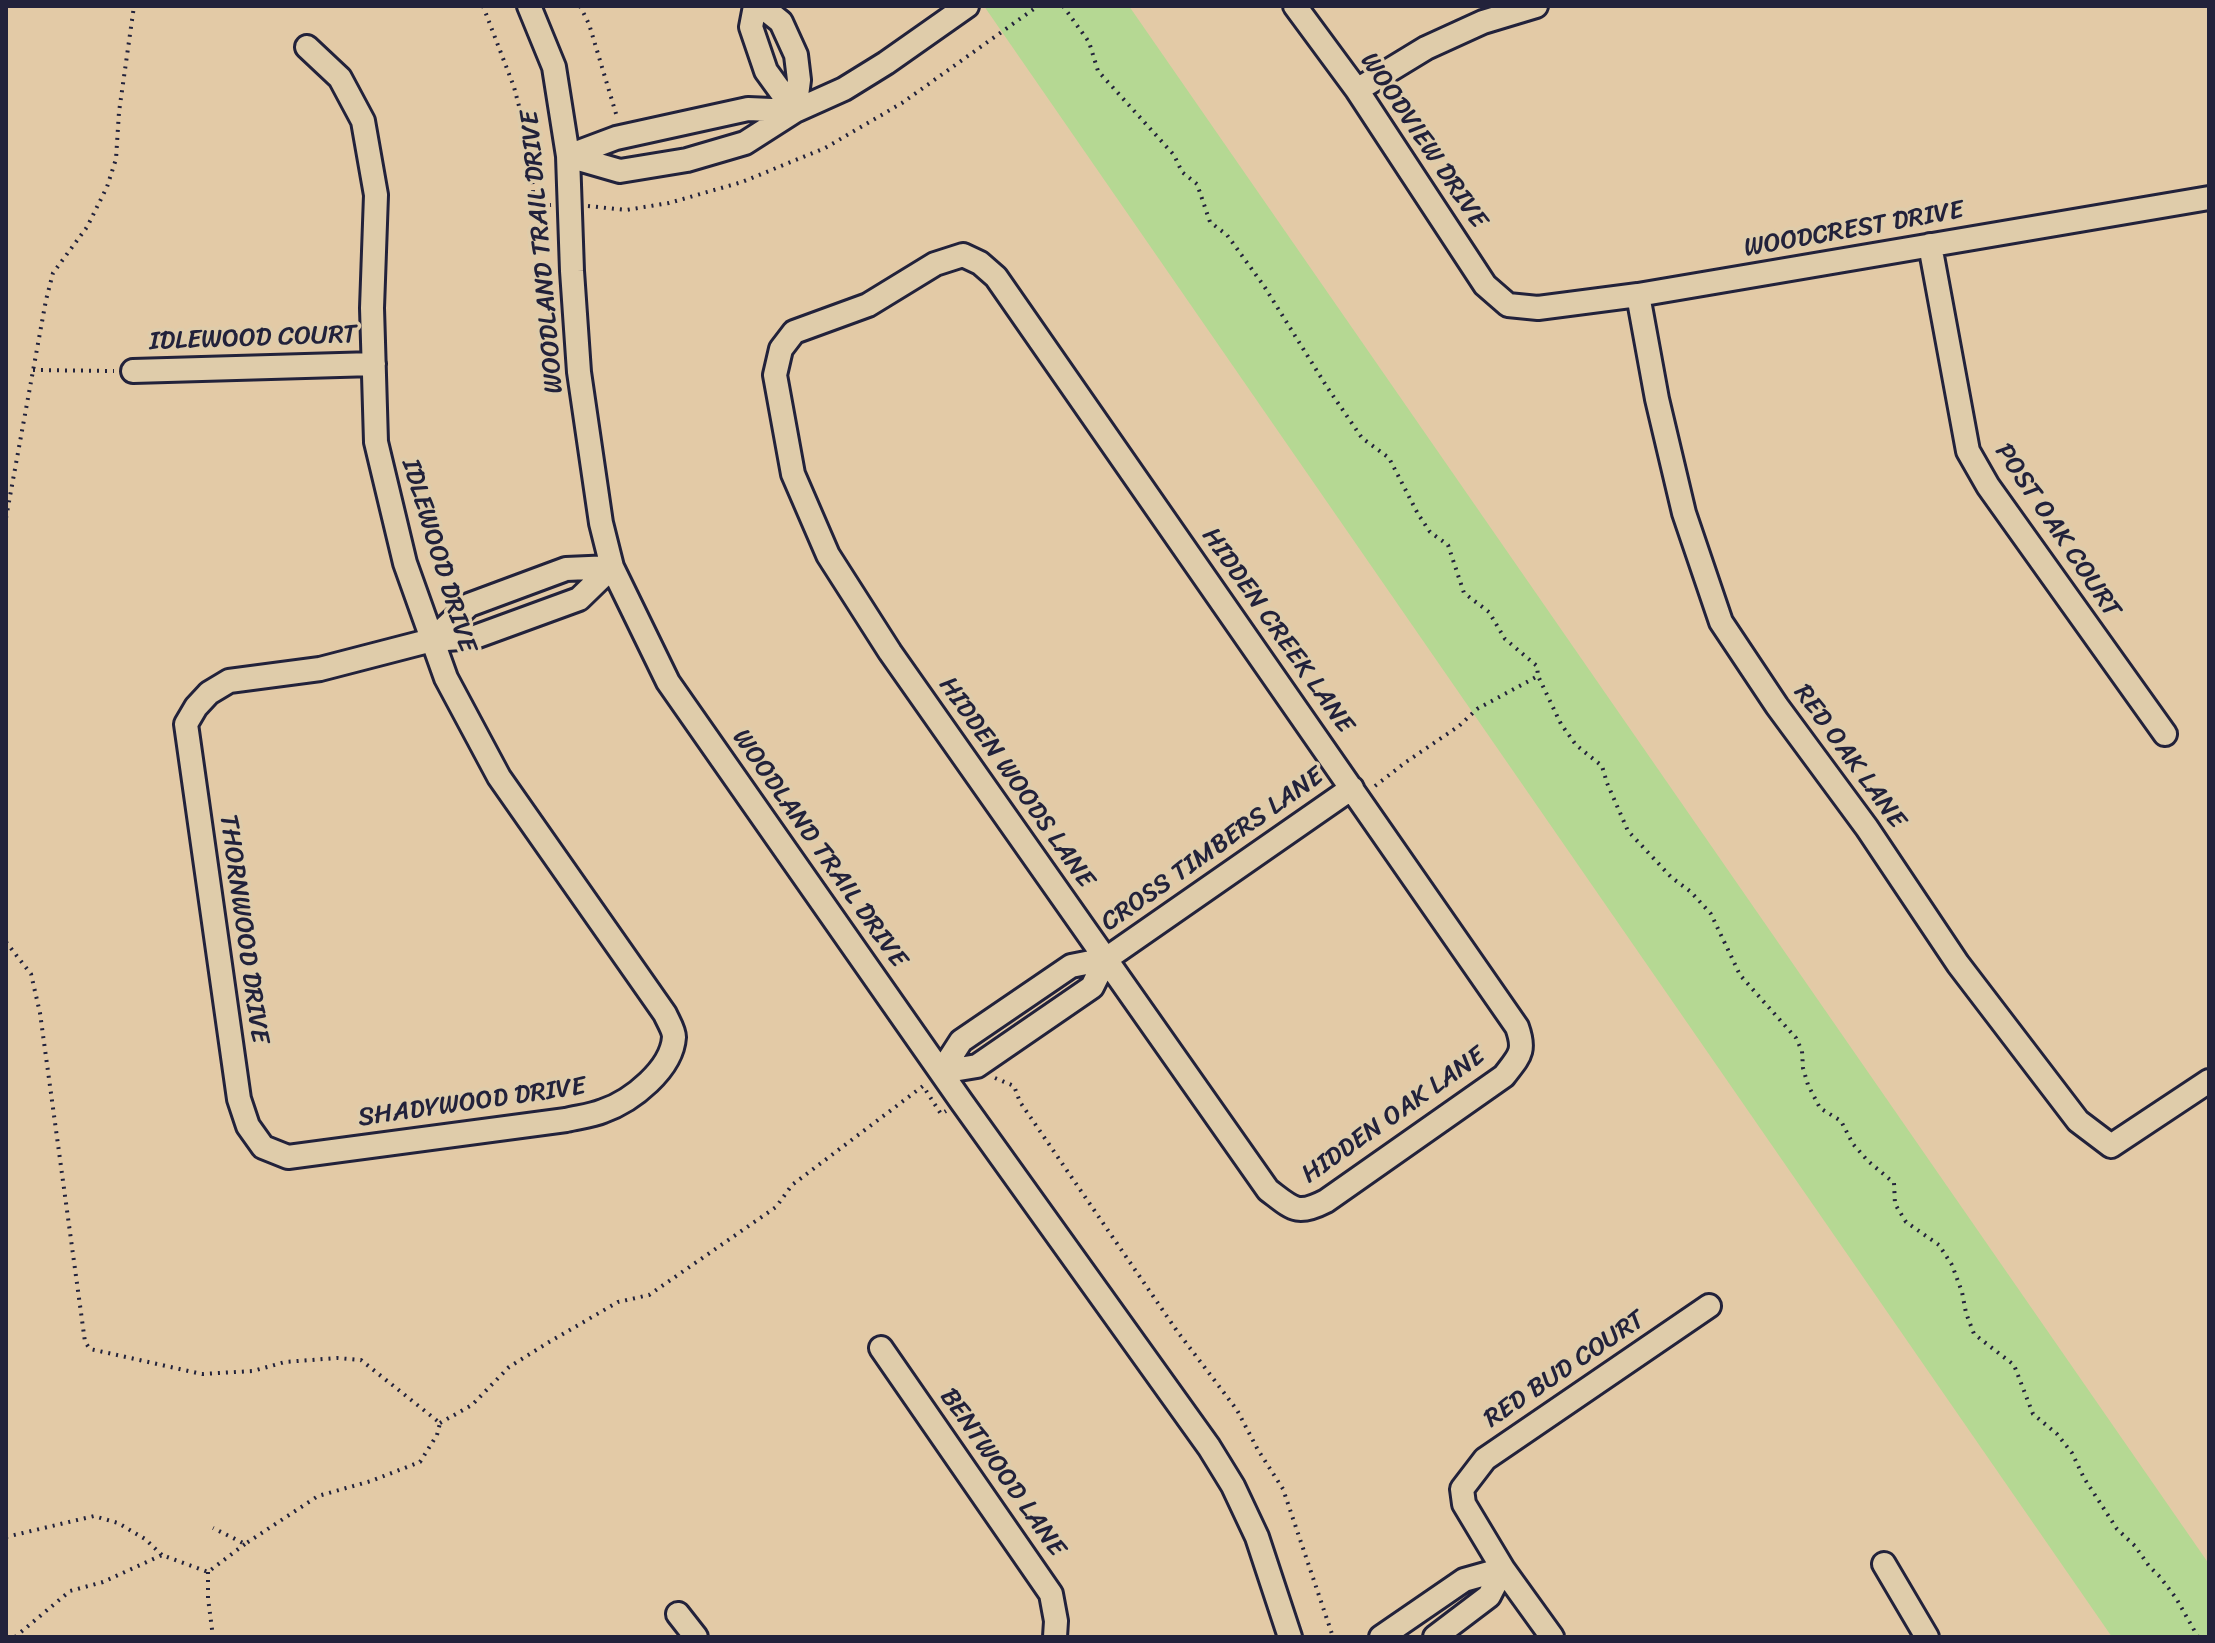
<!DOCTYPE html>
<style>
body{margin:0}
#map{position:relative;width:2215px;height:1643px;overflow:hidden;background:#e3caa6;font-family:Sriracha,sans-serif}
canvas{display:block}
.frame{position:absolute;inset:0;border:8px solid #22223b;pointer-events:none}
</style>
<div id="map">
<canvas width="2215" height="1643"></canvas>
<div class="frame"></div>
</div>
<script>
const context = document.querySelector('canvas').getContext('2d');
context.lineJoin = 'round';
function paint(path, color) {
  context.fillStyle = color;
  context.fill(path, 'evenodd');
}
function trace(path, color, width, dash) {
  context.strokeStyle = color;
  context.lineWidth = width;
  context.lineCap = dash ? 'butt' : 'round';
  context.setLineDash(dash || []);
  context.stroke(path);
}
function label(font, color, halo, rows, align = 'center') {
  context.font = font + ' Sriracha,sans-serif';
  context.lineWidth = 7;
  context.setLineDash([]);
  context.textBaseline = 'middle';
  context.strokeStyle = halo;
  context.fillStyle = color;
  for (const [text, x, y, turn = 0] of rows) {
    context.save();
    context.translate(x, y);
    context.rotate((+turn || 0) * Math.PI / 180);
    context.textAlign = isNaN(turn) ? turn : align;
    if (halo) context.strokeText(text, 0, 0);
    context.fillText(text, 0, 0);
    context.restore();
  }
}
paint(new Path2D(`
 M984,6H1129L2209,1564V1637H2112Z`), '#b5d893');
const minor = new Path2D(`
 M529,6L554,67L568,156L572,271L579,372L601,523L612,567L668,682L961,1101L1209,1447L1233,1486L1257,1537L1290,1637
 M755,6L751,27L766,71L795,111
 M761,6L781,22L796,55L799,80L795,111
 M1295,6L1357,90L1485,285L1508,305L1538,308L1638,295L2209,198
 M307,47L340,78L363,121L376,195L372,308L376,442L405,563L446,678L499,777L665,1014C668,1021 674,1030 674,1037C672,1069 632,1101 603,1111C591,1116 578,1117 566,1120L288,1157L263,1147L248,1126L239,1099L186,724L196,707L209,693L229,681L320,669L432,640L475,637L579,599L612,567
 M1357,90L1426,48L1483,22L1536,6
 M568,156L620,171L687,160L745,143L795,111L844,89L886,63L967,6
 M568,156L616,138L748,109L795,111
 M1930,245L1968,451L1988,486L2165,734
 M963,255L980,263L996,277L1517,1027C1526,1052 1519,1056 1504,1076L1326,1201C1297,1216 1293,1209 1268,1190L890,652L828,555L793,474L775,375L781,349L794,332L868,305L935,264Z
 M1638,295L1657,399L1684,513L1721,622L1777,706L1867,828L1958,964L2078,1121L2111,1146L2209,1081
 M133,371L374,364
 M432,640L469,605L566,569L612,567
 M941,1072L961,1041L1071,966L1106,959L1352,788
 M941,1072L977,1066L1092,987L1106,959
 M881,1348L1051,1594L1056,1621L1055,1637
 M1884,1564L1927,1637
 M678,1614L696,1637
 M1381,1637L1464,1580L1503,1569
 M1435,1637L1489,1596L1503,1569
 M1552,1637L1503,1569L1464,1504L1462,1489L1485,1459L1709,1306`);
trace(minor, '#22223b', 28);
trace(new Path2D(`
 M483,6L514,87L530,148L534,206L551,205
 M580,6L589,24L617,117
 M1063,6L1089,42L1098,71L1174,155L1182,172L1197,184L1210,222L1227,235L1264,286L1327,387L1362,438L1389,458L1418,514L1430,532L1448,545L1464,593L1489,612L1505,639L1537,666L1538,676L1561,724L1576,745L1602,766L1607,783L1628,831L1671,877L1691,892L1711,914L1740,975L1796,1038L1802,1051L1803,1068L1808,1085L1820,1108L1841,1121L1853,1144L1868,1161L1894,1183L1895,1204L1906,1222L1939,1245L1952,1265L1962,1292L1966,1313L1974,1334L2014,1365L2033,1414L2057,1434L2072,1453L2084,1478L2117,1529L2135,1546L2149,1566L2160,1577L2176,1598L2198,1637
 M588,206L626,210L669,203L742,182L825,148L902,103L1038,6
 M33,370L114,371
 M6,518L46,300L53,273L87,227L107,187L116,159L119,112L134,6
 M1375,786L1406,762L1459,726L1477,709L1538,676
 M6,942L31,974L40,1013L85,1342L90,1349L202,1374L253,1371L285,1362L337,1358L361,1360L440,1423L437,1435L420,1462L371,1481L318,1496L245,1544L213,1528
 M995,1078L1014,1086L1020,1102L1177,1331L1237,1410L1258,1450L1283,1489L1333,1637
 M440,1423L472,1405L509,1367L549,1342L618,1302L649,1295L776,1207L792,1185L923,1086L941,1114L946,1111
 M6,1537L94,1516L118,1523L145,1539L162,1555
 M208,1572V1598L213,1637
 M15,1637L70,1591L103,1582L162,1555L208,1572L245,1544`), '#22223b', 4, [2, 6]);
trace(minor, '#dfccaa', 22);
label('26px', '#22223b', '#dfccaa', [
 ["WOODVIEW DRIVE",1423,141,56],
 ["WOODCREST DRIVE",1854,230,-10],
 ["WOODLAND TRAIL DRIVE",543,252,-95],
 ["IDLEWOOD COURT",253,339,-2],
 ["POST OAK COURT",2057,531,56],
 ["IDLEWOOD DRIVE",438,556,73],
 ["HIDDEN CREEK LANE",1277,631,55],
 ["RED OAK LANE",1849,757,54],
 ["HIDDEN WOODS LANE",1016,783,55],
 ["WOODLAND TRAIL DRIVE",819,849,55],
 ["CROSS TIMBERS LANE",1213,850,-35],
 ["THORNWOOD DRIVE",243,929,82],
 ["SHADYWOOD DRIVE",472,1103,-8],
 ["HIDDEN OAK LANE",1394,1116,-35],
 ["RED BUD COURT",1565,1370,-34],
 ["BENTWOOD LANE",1002,1473,55]
]);
</script>
